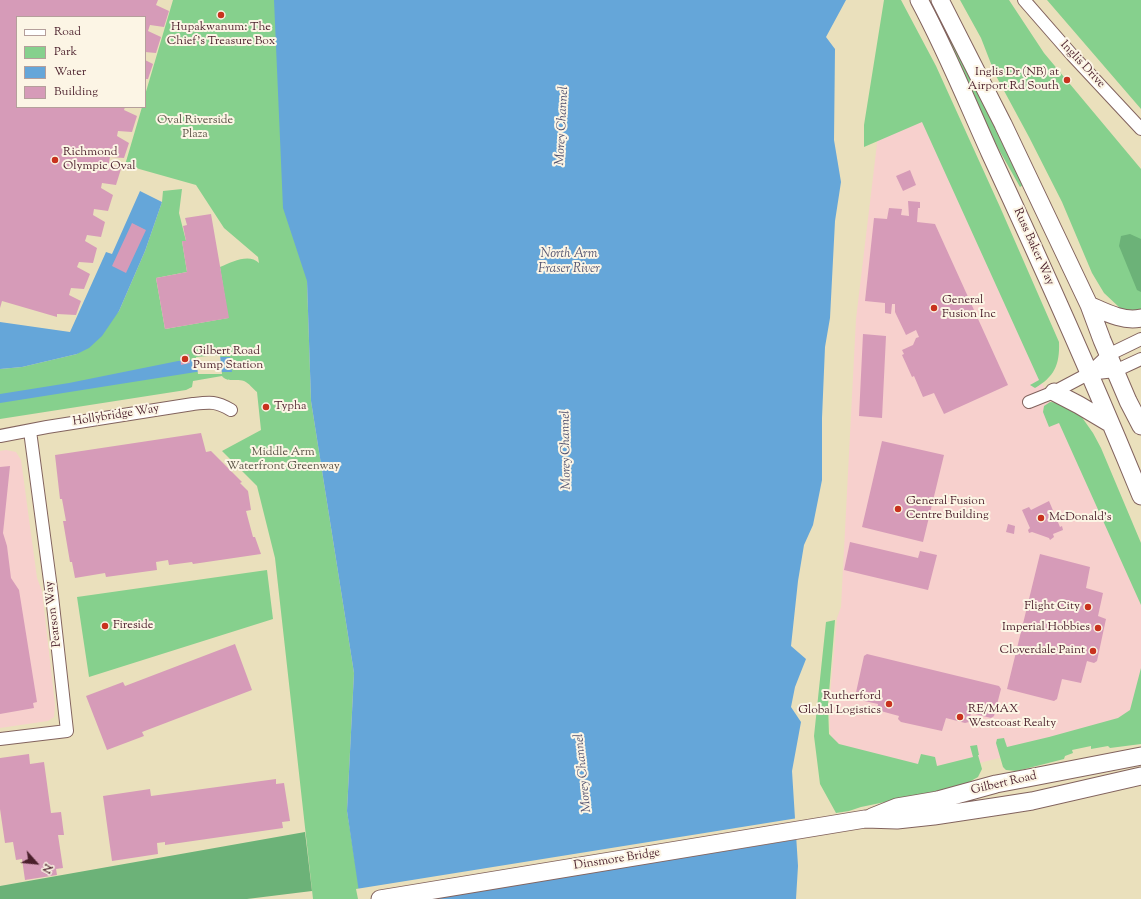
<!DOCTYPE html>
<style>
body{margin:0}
#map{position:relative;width:1141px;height:899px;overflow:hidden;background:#eae0bc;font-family:"Sorts Mill Goudy",serif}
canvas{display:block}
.legend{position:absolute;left:16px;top:16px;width:130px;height:92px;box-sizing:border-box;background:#fcf5e5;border:1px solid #b59f9b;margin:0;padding:5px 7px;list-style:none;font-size:12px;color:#4a1f2b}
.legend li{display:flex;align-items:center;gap:8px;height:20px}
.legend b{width:20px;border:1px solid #b59f9b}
.north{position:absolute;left:16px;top:843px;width:40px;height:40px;-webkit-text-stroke:3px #fcf5e5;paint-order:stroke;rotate:117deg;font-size:11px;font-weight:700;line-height:16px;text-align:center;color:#4a1f2b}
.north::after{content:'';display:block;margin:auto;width:14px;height:18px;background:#4a1f2b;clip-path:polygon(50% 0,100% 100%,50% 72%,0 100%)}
</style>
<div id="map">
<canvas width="1141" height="899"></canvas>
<ul class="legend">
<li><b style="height:5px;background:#fff"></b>Road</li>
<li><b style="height:11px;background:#86d08d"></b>Park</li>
<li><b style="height:11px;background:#65a6d9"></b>Water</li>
<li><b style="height:11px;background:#d69bb8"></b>Building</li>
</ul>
<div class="north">N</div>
</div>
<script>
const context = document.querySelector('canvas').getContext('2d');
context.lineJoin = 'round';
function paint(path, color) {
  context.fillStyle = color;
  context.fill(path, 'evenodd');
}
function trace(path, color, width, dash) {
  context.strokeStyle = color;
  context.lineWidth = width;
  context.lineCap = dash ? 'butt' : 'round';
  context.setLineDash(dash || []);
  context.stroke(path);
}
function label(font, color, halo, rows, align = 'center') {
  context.font = font + ' "Sorts Mill Goudy",serif';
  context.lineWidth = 4;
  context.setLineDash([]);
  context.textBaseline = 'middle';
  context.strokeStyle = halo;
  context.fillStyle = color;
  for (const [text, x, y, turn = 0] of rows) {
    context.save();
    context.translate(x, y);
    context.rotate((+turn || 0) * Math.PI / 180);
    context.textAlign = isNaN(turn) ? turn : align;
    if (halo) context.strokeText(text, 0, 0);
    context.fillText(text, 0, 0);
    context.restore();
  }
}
paint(new Path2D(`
 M918,111L1141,600V706L1136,724L935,774L831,746L829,707L837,618L841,607L856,319L879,127Z
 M6,450L16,452L21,460L37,578L42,591L55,705L54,717L48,721L0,728V451Z`), '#f7d0cd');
paint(new Path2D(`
 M173,0H306L307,281L311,401L354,673L347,811L361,899H313L275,558L257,486L222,451L261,430L257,392C253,389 249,383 244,381C236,378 227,383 222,376L193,381L192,387L186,390L0,419V369L22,367L77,354L119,311L145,251L162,202L163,191L182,189L179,213L186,241H182L187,272L156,278L165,329L228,318L220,267C232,262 249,253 259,263L258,257L224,228L196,185L125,165L142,107H145V95Z
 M884,0H901L936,66L1000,207L1059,342C1060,365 1054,377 1035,388L1030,385L1039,380L922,122L864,147V125Z
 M960,0H1009L1044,53L1141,169V311H1126L1120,308L1104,293L1092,273L1062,202L1029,137L995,74L981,38Z
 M1047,0H1141V109Z
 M941,17L980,94L1023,185L1020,187L989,132L937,20Z
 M1050,402L1061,403L1071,407L1081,416L1093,433L1101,448L1141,543V605L1059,423L1049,427L1043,412L1044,406Z
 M267,570L273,619L89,677L77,597Z
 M835,620L828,705L829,734L839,744L918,764L921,754L935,757L937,766L973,757L970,746L977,745L979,755H978L982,769L978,777L962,786L861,807L849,811L836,813L820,784L814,736L826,622Z
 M1141,668V744L1110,748L1108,746L1091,749V746L1072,750L1073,753L1065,756L1064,759L1017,771L1006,770L1003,767L996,743L997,739L1004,738L1007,747L1049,737L1118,718L1130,710Z`), '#86d08d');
paint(new Path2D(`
 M1130,234L1141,239V292L1137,290L1119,246L1121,236Z
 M305,832L312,891L247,899H0V886Z`), '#6cb278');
paint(new Path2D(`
 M274,0H846L826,37L835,49L834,140L841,182L835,221L830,318L825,347L822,418V480L813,525L804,545L798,581L791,646L806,659L795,687L791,707L801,722L792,771L798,866L796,899H360L347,811L354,673L311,401L307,281L283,208Z
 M140,191L162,202L145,251L119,311L102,336L89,348L77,354L22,367L0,369V322L70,332L106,252L112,254Z
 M221,357H230L232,372H196L0,403V394L69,383L178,361Z`), '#65a6d9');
paint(new Path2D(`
 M220,355L222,374H198L196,357Z
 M798,818L799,839L429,899H358L356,889Z`), '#eae0bc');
paint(new Path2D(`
 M0,0H158L156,5L169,11L164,27L150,25L148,31L161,37L156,53L145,52V17H17V107H125L124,110L137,116L132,132L118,131L117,136L129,143L124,158L110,157L109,162L121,169L116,185L102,183L101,188L113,195L108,211L94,209L93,215L105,222L101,237L87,235L85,241L97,248L93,263L79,262L77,267L90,274L84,289L71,288L69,295L81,301L76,315L57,314V317L2,301L0,308Z
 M145,60L153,64L148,79H145Z
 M910,170L916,185L903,191L896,176Z
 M908,201L920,202V208H918L917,222L935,224L1008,385L944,414L934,393L923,397L914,376L912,377L902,355L904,354L902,350L913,345L916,338L919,337L916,330L906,335L895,312V304H892L891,314L885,313V303L865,301L874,218L887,219L889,208L902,209L901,215L909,216Z
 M211,214L229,318L165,329L156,278L187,272L182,241H186L183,226L187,225L185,218Z
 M132,223L146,230L126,273L112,266Z
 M863,334L886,336L882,418L859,416Z
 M189,354L190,363L181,365L180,356Z
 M201,433L206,452L211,451L242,482L240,483L248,491L251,510L246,511L253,537H255L261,554L193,564L192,562L169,565L168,560L156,562L157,570L106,577L105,573L75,578L72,562H70L63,521H66L62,499H60L55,455Z
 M882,441L944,455L923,542L862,527Z
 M10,466L3,533L7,546L11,578L19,590L37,702L33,703L34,708L0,714V467Z
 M1049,501L1060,527L1062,526L1063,530L1053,534L1054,537L1050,540L1049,538L1032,532L1029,533L1028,530L1030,528L1022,510L1029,507L1031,510Z
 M1008,524L1015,526L1014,534L1006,532Z
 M850,542L918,558L920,551L937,555L928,590L844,570Z
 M1040,554L1090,567L1086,588L1103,593L1098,616L1106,619L1097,661L1094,663L1087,661L1081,683L1062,679L1057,699L1054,701L1007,689Z
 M235,644L252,690L142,732L144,736L107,750L86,696L123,682L125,686Z
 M867,654L999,686L1001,689L994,716L991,718L971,713L969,722L965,723L946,718L942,731L901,722L898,719L899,716L877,710L878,704L855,699V697L864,656Z
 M29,754L30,764L44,762L51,813L61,812L64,835H58L63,868L56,869L57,875L25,880L22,859L16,860L13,842L5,843L0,809V758Z
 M276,779V784L284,783L290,821L282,822L283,828L165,845V842L157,843L158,854L112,861L103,796L150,789L151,796Z`), '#d69bb8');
const street = new Path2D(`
 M1024,0L1072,55L1141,129
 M1088,374L1115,371L1141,359
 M1029,402L1054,392L1088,374L1108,355L1141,339
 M0,436L47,427L193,404C210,402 216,401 231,410
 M0,739L67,731L52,596L30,431`);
const secondary = new Path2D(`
 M919,0C946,50 967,102 990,153C1043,267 1094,381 1141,496
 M940,0L1003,124L1089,305L1102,340L1128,401L1141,426
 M1089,305C1105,312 1123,322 1141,318
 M1054,392L1079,405L1111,424
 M872,817L897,807L938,800L996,784L1028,778L1141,756
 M380,899L865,819L897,820L934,816L1000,806L1032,801L1141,776`);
trace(street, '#82635e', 14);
trace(secondary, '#82635e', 19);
trace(street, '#fff', 12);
trace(secondary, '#fff', 17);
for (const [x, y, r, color] of [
 [221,15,4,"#c8321e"],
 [1067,80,4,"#c8321e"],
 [55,160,4,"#c8321e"],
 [934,308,4,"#c8321e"],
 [185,359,4,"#c8321e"],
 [266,407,4,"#c8321e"],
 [898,509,4,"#c8321e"],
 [1041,518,4,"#c8321e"],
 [1088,607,4,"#c8321e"],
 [105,626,4,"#c8321e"],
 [1098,628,4,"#c8321e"],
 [1093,651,4,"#c8321e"],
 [889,704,4,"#c8321e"],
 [960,717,4,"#c8321e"]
]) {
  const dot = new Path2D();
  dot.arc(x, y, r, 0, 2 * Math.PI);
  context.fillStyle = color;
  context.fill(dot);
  trace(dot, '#fcf5e5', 1.5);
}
label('12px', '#4a1f2b', '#fcf5e5', [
 ["Hupakwanum: The",221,28,"center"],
 ["Chief's Treasure Box",221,42,"center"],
 ["Inglis Dr (NB) at",1059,73,"right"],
 ["Airport Rd South",1059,87,"right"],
 ["Richmond",63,153],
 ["Olympic Oval",63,167],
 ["General",942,301],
 ["Fusion Inc",942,315],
 ["Gilbert Road",193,352],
 ["Pump Station",193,366],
 ["Typha",274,407],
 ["General Fusion",906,502],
 ["Centre Building",906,516],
 ["McDonald's",1049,518],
 ["Flight City",1080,607,"right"],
 ["Fireside",113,626],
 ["Imperial Hobbies",1090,628,"right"],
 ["Cloverdale Paint",1085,651,"right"],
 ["Rutherford",881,697,"right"],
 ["Global Logistics",881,711,"right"],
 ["RE/MAX",968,710],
 ["Westcoast Realty",968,724]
], 'left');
label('12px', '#4a1f2b', '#fcf5e5', [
 ["Inglis Drive",1082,65,47],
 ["Russ Baker Way",1033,247,66],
 ["Hollybridge Way",116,416,-9],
 ["Pearson Way",54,614,-97],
 ["Gilbert Road",1004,784,-13],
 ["Dinsmore Bridge",617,860,-9]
]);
label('12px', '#5c5448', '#fcf5e5', [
 ["Oval Riverside",195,121],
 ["Plaza",195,135],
 ["Middle Arm",283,453],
 ["Waterfront Greenway",283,467]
]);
label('italic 13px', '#555571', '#fcf5e5', [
 ["Morey Channel",563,126,-87],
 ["North Arm",569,255],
 ["Fraser River",569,270],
 ["Morey Channel",567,450,-91],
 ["Morey Channel",584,773,-96]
]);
</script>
